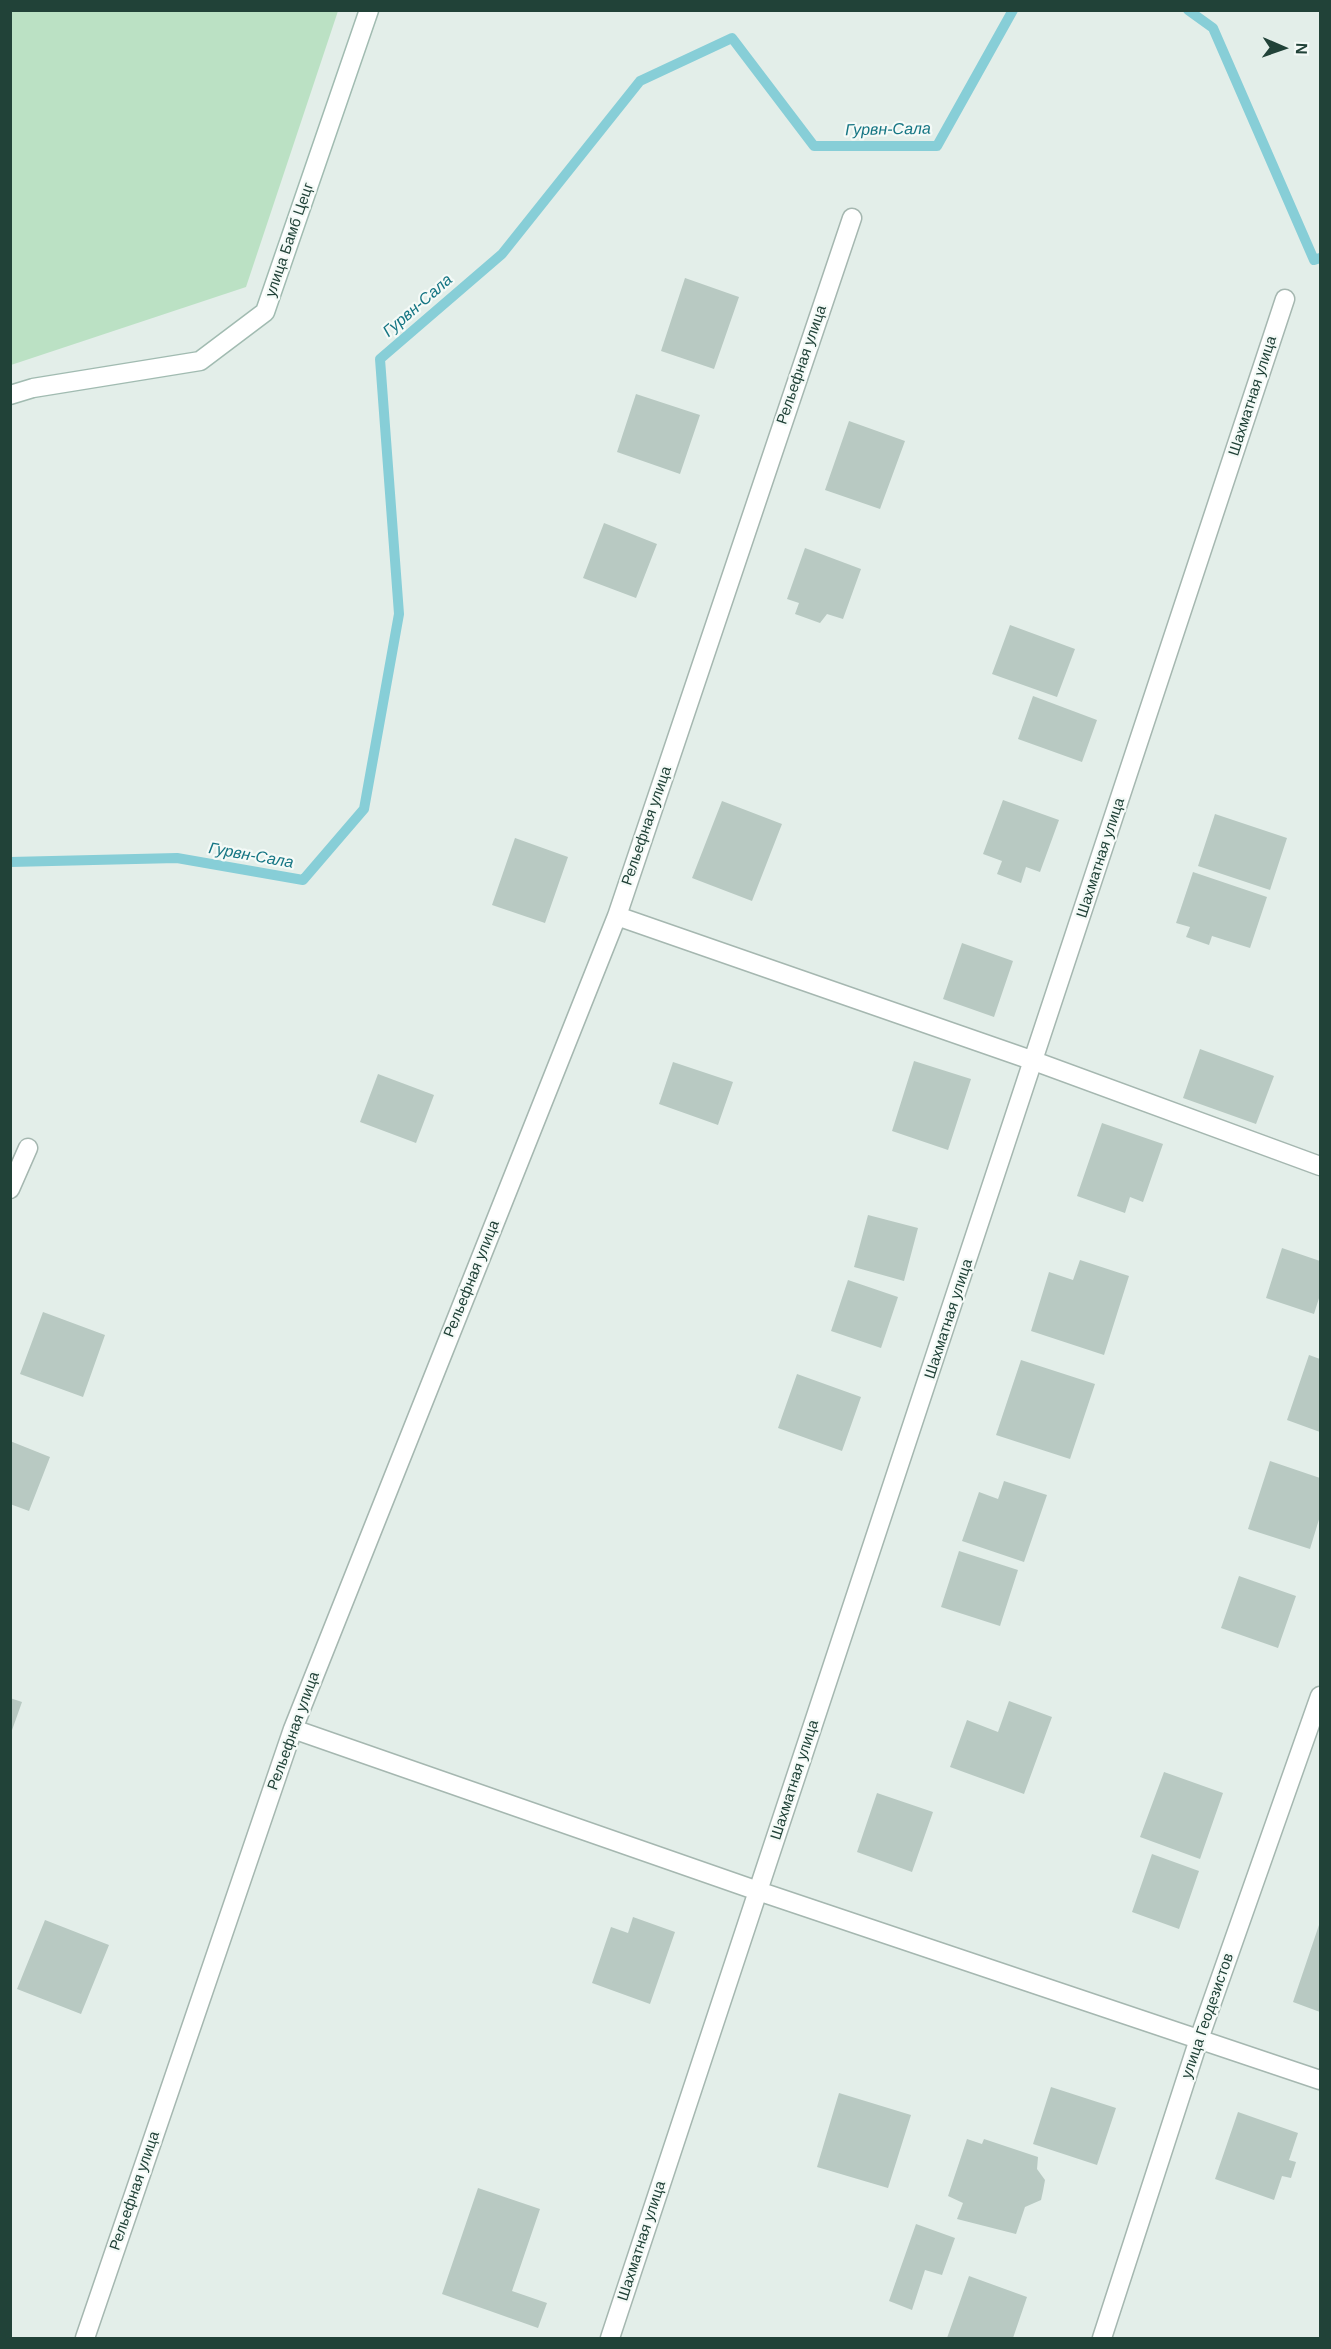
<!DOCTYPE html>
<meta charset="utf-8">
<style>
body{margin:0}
#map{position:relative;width:1331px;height:2349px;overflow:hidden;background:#e3eee9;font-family:Helvetica,sans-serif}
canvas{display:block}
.frame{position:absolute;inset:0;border:12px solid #214238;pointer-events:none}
.north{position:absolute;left:1253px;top:18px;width:60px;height:60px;-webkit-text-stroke:4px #f4faf7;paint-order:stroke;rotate:92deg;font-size:16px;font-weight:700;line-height:24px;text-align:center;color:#214238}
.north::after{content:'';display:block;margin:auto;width:21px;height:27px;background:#214238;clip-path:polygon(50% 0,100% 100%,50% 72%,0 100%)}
</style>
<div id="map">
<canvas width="1331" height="2349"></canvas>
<div class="frame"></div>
<div class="north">N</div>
</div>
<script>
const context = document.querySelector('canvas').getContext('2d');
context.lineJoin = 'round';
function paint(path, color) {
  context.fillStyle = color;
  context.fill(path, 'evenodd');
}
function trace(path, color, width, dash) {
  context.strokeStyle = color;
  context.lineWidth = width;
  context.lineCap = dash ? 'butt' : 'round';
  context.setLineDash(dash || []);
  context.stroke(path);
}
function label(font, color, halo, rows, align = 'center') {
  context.font = font + ' Helvetica,sans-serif';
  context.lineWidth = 4.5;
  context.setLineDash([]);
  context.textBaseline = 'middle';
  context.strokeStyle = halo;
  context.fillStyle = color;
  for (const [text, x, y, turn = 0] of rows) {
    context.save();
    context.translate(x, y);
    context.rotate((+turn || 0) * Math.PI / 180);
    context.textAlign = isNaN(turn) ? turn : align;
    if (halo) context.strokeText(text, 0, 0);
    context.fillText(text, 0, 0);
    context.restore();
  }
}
paint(new Path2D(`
 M10,11H338L246,287L11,365Z`), '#bbe1c4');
trace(new Path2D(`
 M1188,10L1213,28L1314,260L1320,258
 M10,862L177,858L303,880L364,809L399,614L380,359L502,254L640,81L732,38L814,146H937L1013,10`), '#87ced7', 10);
paint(new Path2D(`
 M685,278L739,297L714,369L661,351Z
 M636,394L700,415L680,474L617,452Z
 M849,421L905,441L880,509L825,490Z
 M604,523L657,544L636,598L583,578Z
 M805,548L861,569L843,619L827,614L820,623L795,614L799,603L787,599Z
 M1010,625L1075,649L1057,697L992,674Z
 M1033,696L1097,720L1082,762L1018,739Z
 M1003,800L1059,820L1040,872L1026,867L1021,883L997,874L1002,861L983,854Z
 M722,801L782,824L752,901L692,878Z
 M1215,814L1287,838L1270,890L1198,866Z
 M515,838L568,857L545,923L492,905Z
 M1193,872L1267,897L1250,948L1212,936L1209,945L1186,937L1190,927L1176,923Z
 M962,943L1013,961L994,1017L943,999Z
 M1200,1049L1274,1076L1256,1124L1183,1098Z
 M914,1061L971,1079L948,1150L892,1131Z
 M673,1062L733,1082L718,1125L659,1104Z
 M378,1074L434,1095L416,1143L360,1122Z
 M1102,1123L1163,1144L1143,1202L1130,1197L1125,1213L1077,1196Z
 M868,1215L918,1228L904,1281L854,1267Z
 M1282,1248L1320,1261V1295L1314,1314L1266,1298Z
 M1080,1260L1129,1276L1104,1355L1031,1331L1049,1272L1073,1280Z
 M848,1280L898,1297L881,1348L831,1331Z
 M43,1312L105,1335L83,1397L20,1374Z
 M1309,1355L1320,1359V1432L1287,1420Z
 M1021,1360L1095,1384L1070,1459L996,1435Z
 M797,1374L861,1397L842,1451L778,1428Z
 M10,1441L50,1457L29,1511L10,1504Z
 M1270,1461L1320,1478V1516L1310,1549L1248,1529Z
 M1004,1481L1047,1495L1024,1562L962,1541L979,1492L998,1499Z
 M959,1551L1018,1570L1000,1626L941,1607Z
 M1239,1576L1296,1596L1278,1648L1221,1628Z
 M10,1698L22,1702L11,1733H10Z
 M1009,1701L1052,1717L1024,1794L950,1767L967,1720L998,1732Z
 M1164,1772L1223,1793L1200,1859L1140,1837Z
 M877,1793L933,1812L912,1872L857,1852Z
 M1152,1854L1199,1871L1179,1929L1132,1912Z
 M633,1917L675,1932L650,2004L592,1983L611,1927L628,1933Z
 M45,1920L109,1945L81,2014L17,1989Z
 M1320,1922V2012L1293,2002Z
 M1051,2087L1116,2108L1097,2165L1033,2144Z
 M839,2093L911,2115L888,2188L817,2167Z
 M1238,2112L1298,2133L1289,2160L1296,2162L1291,2178L1282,2176L1274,2200L1215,2179Z
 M967,2139L982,2144L984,2139L1038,2157L1037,2169L1045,2180L1043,2191L1041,2200L1025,2207L1016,2234L957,2219L963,2203L948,2196Z
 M478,2188L540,2209L512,2291L547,2303L538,2328L442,2294Z
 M916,2224L955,2238L942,2275L925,2270L912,2310L889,2301Z
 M969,2276L1027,2297L1013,2338H947Z`), '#b8c9c2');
const service = new Path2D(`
 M10,1189L28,1148`);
const minor = new Path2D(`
 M617,916L1034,1061L1320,1166
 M293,1729L758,1891L1320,2080
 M85,2338L293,1729L617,916L852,218
 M610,2338L1285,299
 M1102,2338L1199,2039L1320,1696`);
const secondary = new Path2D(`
 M10,395L33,388L200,361L265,312L369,10`);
trace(service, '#a5b7b0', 21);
trace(minor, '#a5b7b0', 21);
trace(secondary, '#a1bbb1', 21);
trace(service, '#fff', 18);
trace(minor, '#fff', 18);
trace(secondary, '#fff', 18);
label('15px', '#214238', '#f4faf7', [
 ["улица Бамб Цецг",290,240,-71],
 ["Рельефная улица",802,365,-71],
 ["Шахматная улица",1253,396,-72],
 ["Рельефная улица",647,826,-71],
 ["Шахматная улица",1101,858,-72],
 ["Рельефная улица",472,1279,-68],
 ["Шахматная улица",949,1319,-72],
 ["Рельефная улица",294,1731,-70],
 ["Шахматная улица",795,1780,-72],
 ["улица Геодезистов",1208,2016,-71],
 ["Рельефная улица",135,2191,-71],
 ["Шахматная улица",642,2241,-72]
]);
label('italic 16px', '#157583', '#f4faf7', [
 ["Гурвн-Сала",888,130,-1],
 ["Гурвн-Сала",418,306,-41],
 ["Гурвн-Сала",251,856,10]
]);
</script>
